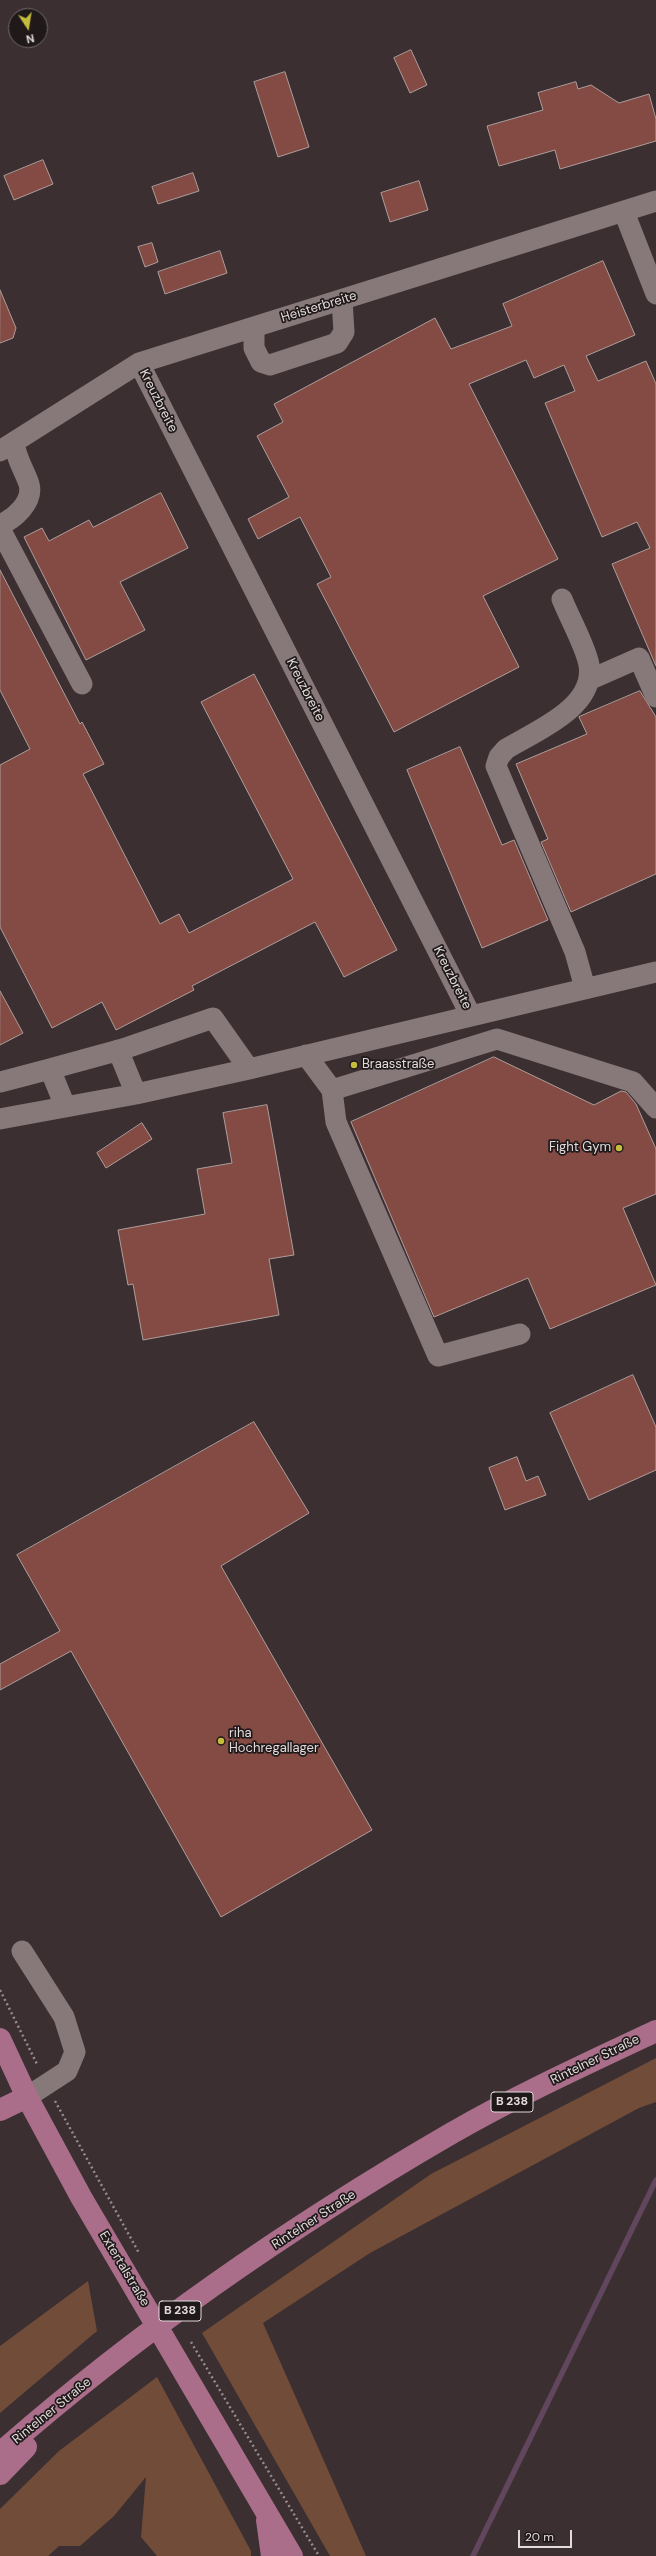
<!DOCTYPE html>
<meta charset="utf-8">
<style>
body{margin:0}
#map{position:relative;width:656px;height:2556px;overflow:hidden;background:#3b2f31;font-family:"DM Sans",sans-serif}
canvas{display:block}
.north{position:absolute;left:8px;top:8px;width:40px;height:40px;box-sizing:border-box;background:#1f191a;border:1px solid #6d6667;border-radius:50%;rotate:168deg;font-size:11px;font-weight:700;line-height:16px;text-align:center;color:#e2dadb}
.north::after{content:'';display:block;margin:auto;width:14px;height:18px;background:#c5bc3d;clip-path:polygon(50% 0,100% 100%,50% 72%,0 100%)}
.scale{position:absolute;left:518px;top:2530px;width:54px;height:18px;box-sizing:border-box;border:2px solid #e2dadb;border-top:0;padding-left:5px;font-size:12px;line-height:14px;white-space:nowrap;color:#e2dadb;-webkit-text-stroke:3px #1f191a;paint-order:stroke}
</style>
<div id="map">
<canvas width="656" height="2556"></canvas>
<div class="north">N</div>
<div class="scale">20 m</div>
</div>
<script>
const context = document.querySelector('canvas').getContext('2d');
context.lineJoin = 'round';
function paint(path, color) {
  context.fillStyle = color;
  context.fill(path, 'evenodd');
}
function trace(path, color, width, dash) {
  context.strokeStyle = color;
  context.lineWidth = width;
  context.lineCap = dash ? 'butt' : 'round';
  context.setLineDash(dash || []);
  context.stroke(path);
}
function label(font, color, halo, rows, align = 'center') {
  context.font = font + ' "DM Sans",sans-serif';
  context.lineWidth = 3.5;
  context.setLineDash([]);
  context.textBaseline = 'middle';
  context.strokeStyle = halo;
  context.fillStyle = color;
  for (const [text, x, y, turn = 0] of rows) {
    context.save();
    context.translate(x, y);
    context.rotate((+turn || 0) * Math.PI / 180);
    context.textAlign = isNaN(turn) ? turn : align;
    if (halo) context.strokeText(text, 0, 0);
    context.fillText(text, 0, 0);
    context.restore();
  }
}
paint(new Path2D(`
 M656,2058V2102L639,2108L370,2253L263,2323L366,2556H330L202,2333L431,2174Z
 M88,2281L97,2331L0,2413V2346Z
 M157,2377L251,2551V2556H157L141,2537L146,2477L114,2516L80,2546H59L48,2556H0V2509L59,2451Z`), '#704c39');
trace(new Path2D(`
 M473,2556L656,2180`), '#61465e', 5.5);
const building = new Path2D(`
 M411,50L427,85L410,93L394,58Z
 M285,72L309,147L278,157L254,82Z
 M576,82L578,89L591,85L619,103L649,94L656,119V141L560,169L555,150L499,166L487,126L543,110L538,93Z
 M43,160L53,184L14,200L4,176Z
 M193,173L199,191L158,204L152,187Z
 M419,181L428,210L390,222L381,193Z
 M152,243L158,262L145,267L138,247Z
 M220,251L227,273L165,294L158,272Z
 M603,261L635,335L586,356L598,381L646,361L656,384V666L612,564L650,548L637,522L602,537L545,403L575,391L564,365L534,378L526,360L469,384L558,559L483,596L519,667L394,732L317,584L331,577L300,517L258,539L248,519L289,497L257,436L283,422L274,404L435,318L451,349L512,326L503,304Z
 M0,290L16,328L13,338L0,343Z
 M161,493L188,548L120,582L145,630L86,660L24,537L42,528L49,541L89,520L93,527Z
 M0,570L80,724L82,722L104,764L83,774L160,924L179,914L189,933L293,879L201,702L254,674L397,950L344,977L315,922L192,986L194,990L116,1030L102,1002L52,1028L0,927V765L30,749L0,690Z
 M640,691L656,717V874L571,912L541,842L548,839L516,764L587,734L579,717Z
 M460,747L502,845L514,840L548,920L482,948L407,770Z
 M0,991L23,1033L0,1045Z
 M494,1057L594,1105L621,1091L626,1092L636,1104L656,1149V1194L623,1208L656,1285L550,1329L528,1278L434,1317L351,1122Z
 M267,1105L294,1255L269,1259L279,1315L143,1340L133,1284L128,1285L118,1230L205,1214L197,1169L232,1163L223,1113Z
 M142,1123L152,1139L106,1168L97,1153Z
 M633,1375L656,1427V1470L589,1500L550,1413Z
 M254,1422L309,1513L221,1566L372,1830L221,1917L71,1651L0,1690V1664L60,1631L17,1555Z
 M517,1457L526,1481L538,1476L546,1495L505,1510L489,1468Z`);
paint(building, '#834b43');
trace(building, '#ad9e9c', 1);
trace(new Path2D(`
 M0,1990L38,2066
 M55,2101L139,2253
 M191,2342L319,2556`), '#968c8e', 2.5, [2, 3]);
trace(new Path2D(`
 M624,212L656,294
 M254,328V348L261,362L270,365L337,343L344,332L342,300
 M139,363L471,1016
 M0,451L139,363L656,201
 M0,525C14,519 34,502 29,484C24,469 16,459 14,442
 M0,529L82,684
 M562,599C569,617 586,647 589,665C596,707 536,731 506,749L499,757L496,766L575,952L585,988
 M589,680L639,658L656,697
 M118,1050L136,1094
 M306,1055L332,1090L497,1039L633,1082L656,1108
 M0,1082L50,1069
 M332,1090L336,1122L438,1356L520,1334
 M65,1106L50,1069L123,1049L213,1018L249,1069
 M0,1119L136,1094L249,1069L656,972
 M22,1951L64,2017L75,2052L67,2071L27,2097`), '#87787a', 21);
trace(new Path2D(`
 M0,2039L27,2097L81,2197L292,2556
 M0,2110L27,2097
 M0,2453C138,2332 293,2225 452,2133C518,2095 588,2063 656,2031
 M0,2474L26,2447
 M267,2520L272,2556`), '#aa6d8a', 22);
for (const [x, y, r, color] of [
 [354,1065,4,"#c5bc3d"],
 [619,1148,4,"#c5bc3d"],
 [221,1741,4,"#c5bc3d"]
]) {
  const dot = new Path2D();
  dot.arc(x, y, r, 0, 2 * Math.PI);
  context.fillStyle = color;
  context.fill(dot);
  trace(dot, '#1f191a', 1.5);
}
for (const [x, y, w] of [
 [512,2102,42],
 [180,2311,42]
]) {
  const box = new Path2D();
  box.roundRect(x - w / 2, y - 10, w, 20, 3);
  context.fillStyle = '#1f191a';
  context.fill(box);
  trace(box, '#e2dadb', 1);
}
label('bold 12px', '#e2dadb', null, [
 ["B 238",512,2102],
 ["B 238",180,2311]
]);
label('13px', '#e2dadb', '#1f191a', [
 ["Heisterbreite",319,307,-17],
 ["Kreuzbreite",158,401,63],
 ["Kreuzbreite",305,690,63],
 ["Kreuzbreite",452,978,63],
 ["Rintelner Straße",595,2060,-26],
 ["Rintelner Straße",314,2220,-33],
 ["Extertalstraße",124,2269,59],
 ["Rintelner Straße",52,2411,-39]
]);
label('13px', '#e2dadb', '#1f191a', [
 ["Braasstraße",362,1065],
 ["Fight Gym",611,1148,"right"],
 ["riha",229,1734],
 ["Hochregallager",229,1749]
], 'left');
</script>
